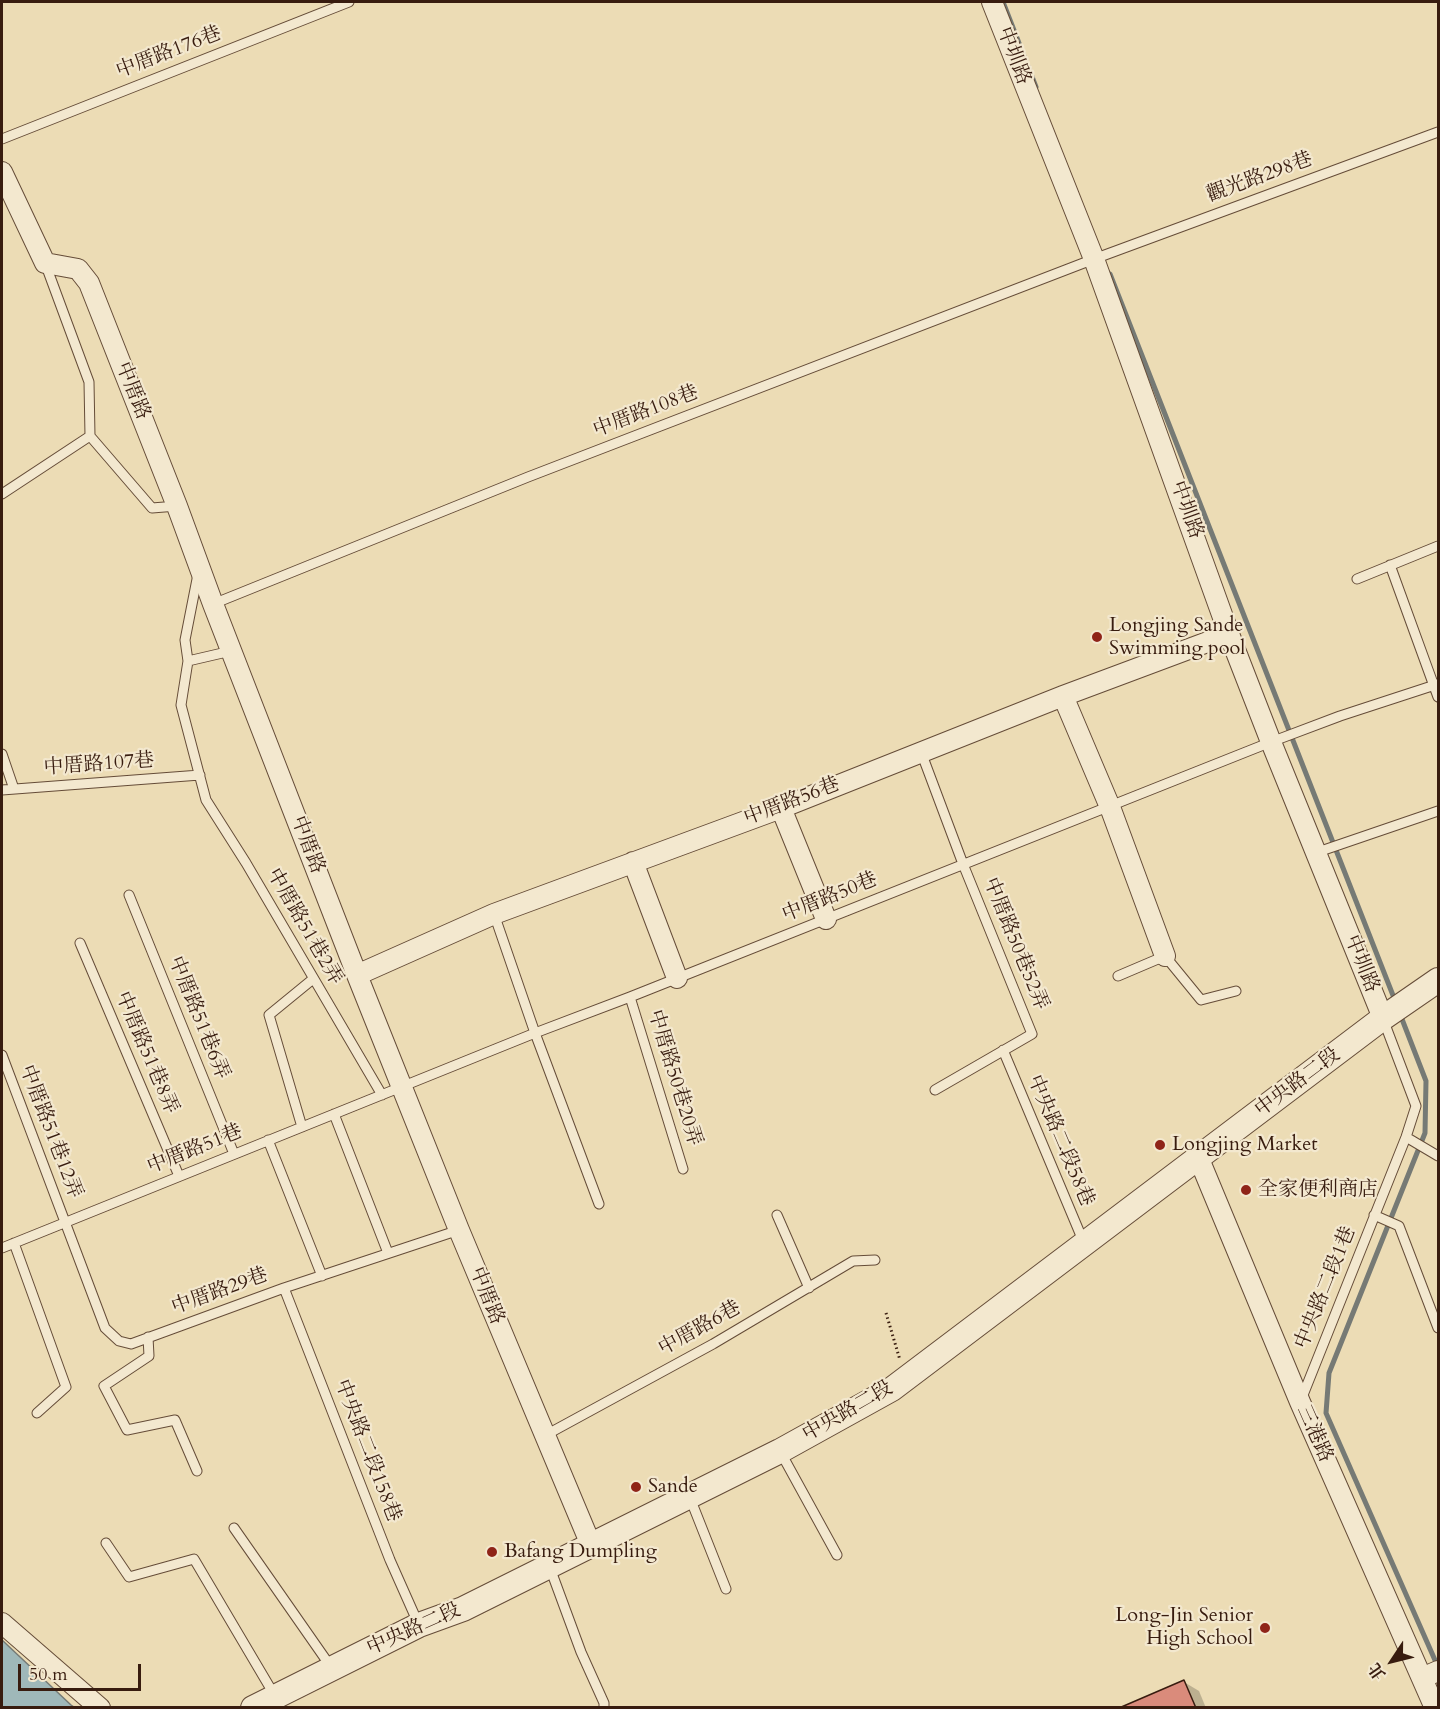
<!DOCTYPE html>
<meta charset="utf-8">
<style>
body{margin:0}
#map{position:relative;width:1440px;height:1709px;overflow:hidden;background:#ecdcb5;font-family:Cardo,"Noto Serif TC",serif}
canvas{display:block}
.frame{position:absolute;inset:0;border:3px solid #381c0f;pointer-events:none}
.north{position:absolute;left:1362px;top:1631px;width:60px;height:60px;-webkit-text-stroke:4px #f3e8cf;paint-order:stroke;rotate:235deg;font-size:16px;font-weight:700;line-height:24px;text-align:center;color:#381c0f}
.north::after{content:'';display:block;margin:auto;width:21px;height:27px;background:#381c0f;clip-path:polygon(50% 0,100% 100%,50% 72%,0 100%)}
.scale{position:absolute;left:18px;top:1664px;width:123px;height:27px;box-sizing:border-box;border:3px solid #381c0f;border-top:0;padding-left:8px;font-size:18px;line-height:21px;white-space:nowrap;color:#381c0f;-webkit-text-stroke:4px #f3e8cf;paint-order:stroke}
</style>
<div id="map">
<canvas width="1440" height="1709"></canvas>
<div class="frame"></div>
<div class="north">北</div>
<div class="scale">50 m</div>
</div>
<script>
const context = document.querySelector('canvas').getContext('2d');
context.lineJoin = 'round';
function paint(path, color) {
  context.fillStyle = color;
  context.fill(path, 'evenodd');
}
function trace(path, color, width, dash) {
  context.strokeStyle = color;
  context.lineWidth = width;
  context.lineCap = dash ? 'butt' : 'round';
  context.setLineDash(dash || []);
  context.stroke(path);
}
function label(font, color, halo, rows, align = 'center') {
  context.font = font + ' Cardo,"Noto Serif TC",serif';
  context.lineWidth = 4.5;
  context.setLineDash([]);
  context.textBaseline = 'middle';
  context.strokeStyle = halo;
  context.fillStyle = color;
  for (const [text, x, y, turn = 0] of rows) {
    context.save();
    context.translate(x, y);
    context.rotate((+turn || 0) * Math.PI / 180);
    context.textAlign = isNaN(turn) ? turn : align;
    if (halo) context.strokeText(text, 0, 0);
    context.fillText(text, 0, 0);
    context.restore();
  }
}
const water = new Path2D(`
 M2,1640L71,1705L74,1707H2Z`);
paint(water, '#9fb8b9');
trace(water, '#767a75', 1.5);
paint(new Path2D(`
 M1184,1682L1199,1691L1206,1708H1123Z`), '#0003');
trace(new Path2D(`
 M1003,2L1036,87
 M1110,274L1396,1003
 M1400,1014L1426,1081L1425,1133L1329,1373L1326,1413L1438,1667`), '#767a75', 5);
const building = new Path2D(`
 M1184,1680L1196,1708H1119Z`);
paint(building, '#da8b7b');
trace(building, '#381c0f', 1.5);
const service = new Path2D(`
 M2,139L349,2
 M45,263L89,382L90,436L152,508L177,506
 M2,494L90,436
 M1390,565L1438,697
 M198,574L185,640L188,661L181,705L206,800L246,863L382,1095
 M1357,579L1438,546
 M213,604L528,477L1094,259L1438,132
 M188,661L231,651
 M921,752L963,864L1032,1034L935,1090
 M2,754L14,789
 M2,790L200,775
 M1315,853L1438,811
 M129,895L234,1154
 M494,914L535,1033L599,1204
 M80,943L179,1176
 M1118,976L1165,956L1201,1000L1236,991
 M630,997L683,1169
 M1003,1050L1084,1243
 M2,1055L105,1328L119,1341L131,1344L284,1288L459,1230
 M334,1114L388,1253
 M302,1127L269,1015L313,979
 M1406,1137L1438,1156
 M268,1140L322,1276
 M777,1215L809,1288
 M1374,1215L1399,1226L1438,1328
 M14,1243L66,1387L37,1413
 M2,1248L535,1033L630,997L1271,742L1340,716L1438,684
 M284,1288L390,1560L418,1623
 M148,1337L149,1356L104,1386L127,1430L175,1420L197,1471
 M1301,1400L1406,1137L1416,1106L1383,1019
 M544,1436L713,1344L853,1261L875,1260
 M781,1453L837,1555
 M690,1498L726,1589
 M234,1528L331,1667
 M106,1543L129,1577L194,1559L275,1696
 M550,1568L581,1652L604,1703V1708`);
const minor = new Path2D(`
 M992,2L1094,259L1229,634L1271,742L1383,1018
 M2,172L45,263L78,269L89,283L177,506L213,604L357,975L459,1230L591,1545
 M1063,696L1110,807L1165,956
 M781,808L826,919
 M633,862L677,978
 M357,975L494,914L781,808L1063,696L1229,634
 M1199,1159L1300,1402L1435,1708
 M2,1623L100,1708
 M1422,1678L1438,1671`);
const tertiary = new Path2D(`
 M253,1708L419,1625L463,1609L780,1451L892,1389L1383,1018L1438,980`);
trace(service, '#654c38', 11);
trace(minor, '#654c38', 22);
trace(tertiary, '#654c38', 26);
trace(new Path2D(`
 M886,1313L900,1360`), '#381c0f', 3, [1.5, 3]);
trace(service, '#f3e8cf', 9);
trace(minor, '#f3e8cf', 20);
trace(tertiary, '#f3e8cf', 24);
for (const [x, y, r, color] of [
 [1097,637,6,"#8f2418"],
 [1160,1145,6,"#8f2418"],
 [1246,1190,6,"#8f2418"],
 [636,1487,6,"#8f2418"],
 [492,1552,6,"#8f2418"],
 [1265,1628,6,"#8f2418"]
]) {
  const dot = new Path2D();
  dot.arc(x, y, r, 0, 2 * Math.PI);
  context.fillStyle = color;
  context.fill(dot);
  trace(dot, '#f3e8cf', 2);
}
label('20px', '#381c0f', '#f3e8cf', [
 ["中厝路176巷",169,53,-21],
 ["中圳路",1013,56,69],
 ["觀光路298巷",1260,178,-20],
 ["中厝路",132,391,68],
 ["中厝路108巷",646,412,-21],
 ["中圳路",1186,510,70],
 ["中厝路107巷",99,765,-4],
 ["中厝路56巷",792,802,-21],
 ["中厝路",307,845,69],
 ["中厝路50巷",830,898,-22],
 ["中厝路51巷2弄",304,927,60],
 ["中厝路50巷52弄",1015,944,68],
 ["中圳路",1361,964,68],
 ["中厝路51巷6弄",198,1018,68],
 ["中厝路51巷8弄",146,1053,67],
 ["中厝路50巷20弄",674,1078,73],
 ["中央路二段",1298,1083,-37],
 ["中厝路51巷12弄",50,1132,69],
 ["中央路二段58巷",1060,1141,67],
 ["中厝路51巷",195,1150,-22],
 ["中央路二段1巷",1326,1288,-68],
 ["中厝路29巷",220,1292,-20],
 ["中厝路",486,1296,68],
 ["中厝路6巷",700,1329,-29],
 ["中央路二段",848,1412,-30],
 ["三港路",1314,1434,66],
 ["中央路二段158巷",367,1451,69],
 ["中央路二段",414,1630,-24]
]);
label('20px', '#381c0f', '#f3e8cf', [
 ["Longjing Sande",1109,626],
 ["Swimming pool",1109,649],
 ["Longjing Market",1172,1145],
 ["全家便利商店",1258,1190],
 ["Sande",648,1487],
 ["Bafang Dumpling",504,1552],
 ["Long-Jin Senior",1253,1616,"right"],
 ["High School",1253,1639,"right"]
], 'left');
</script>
